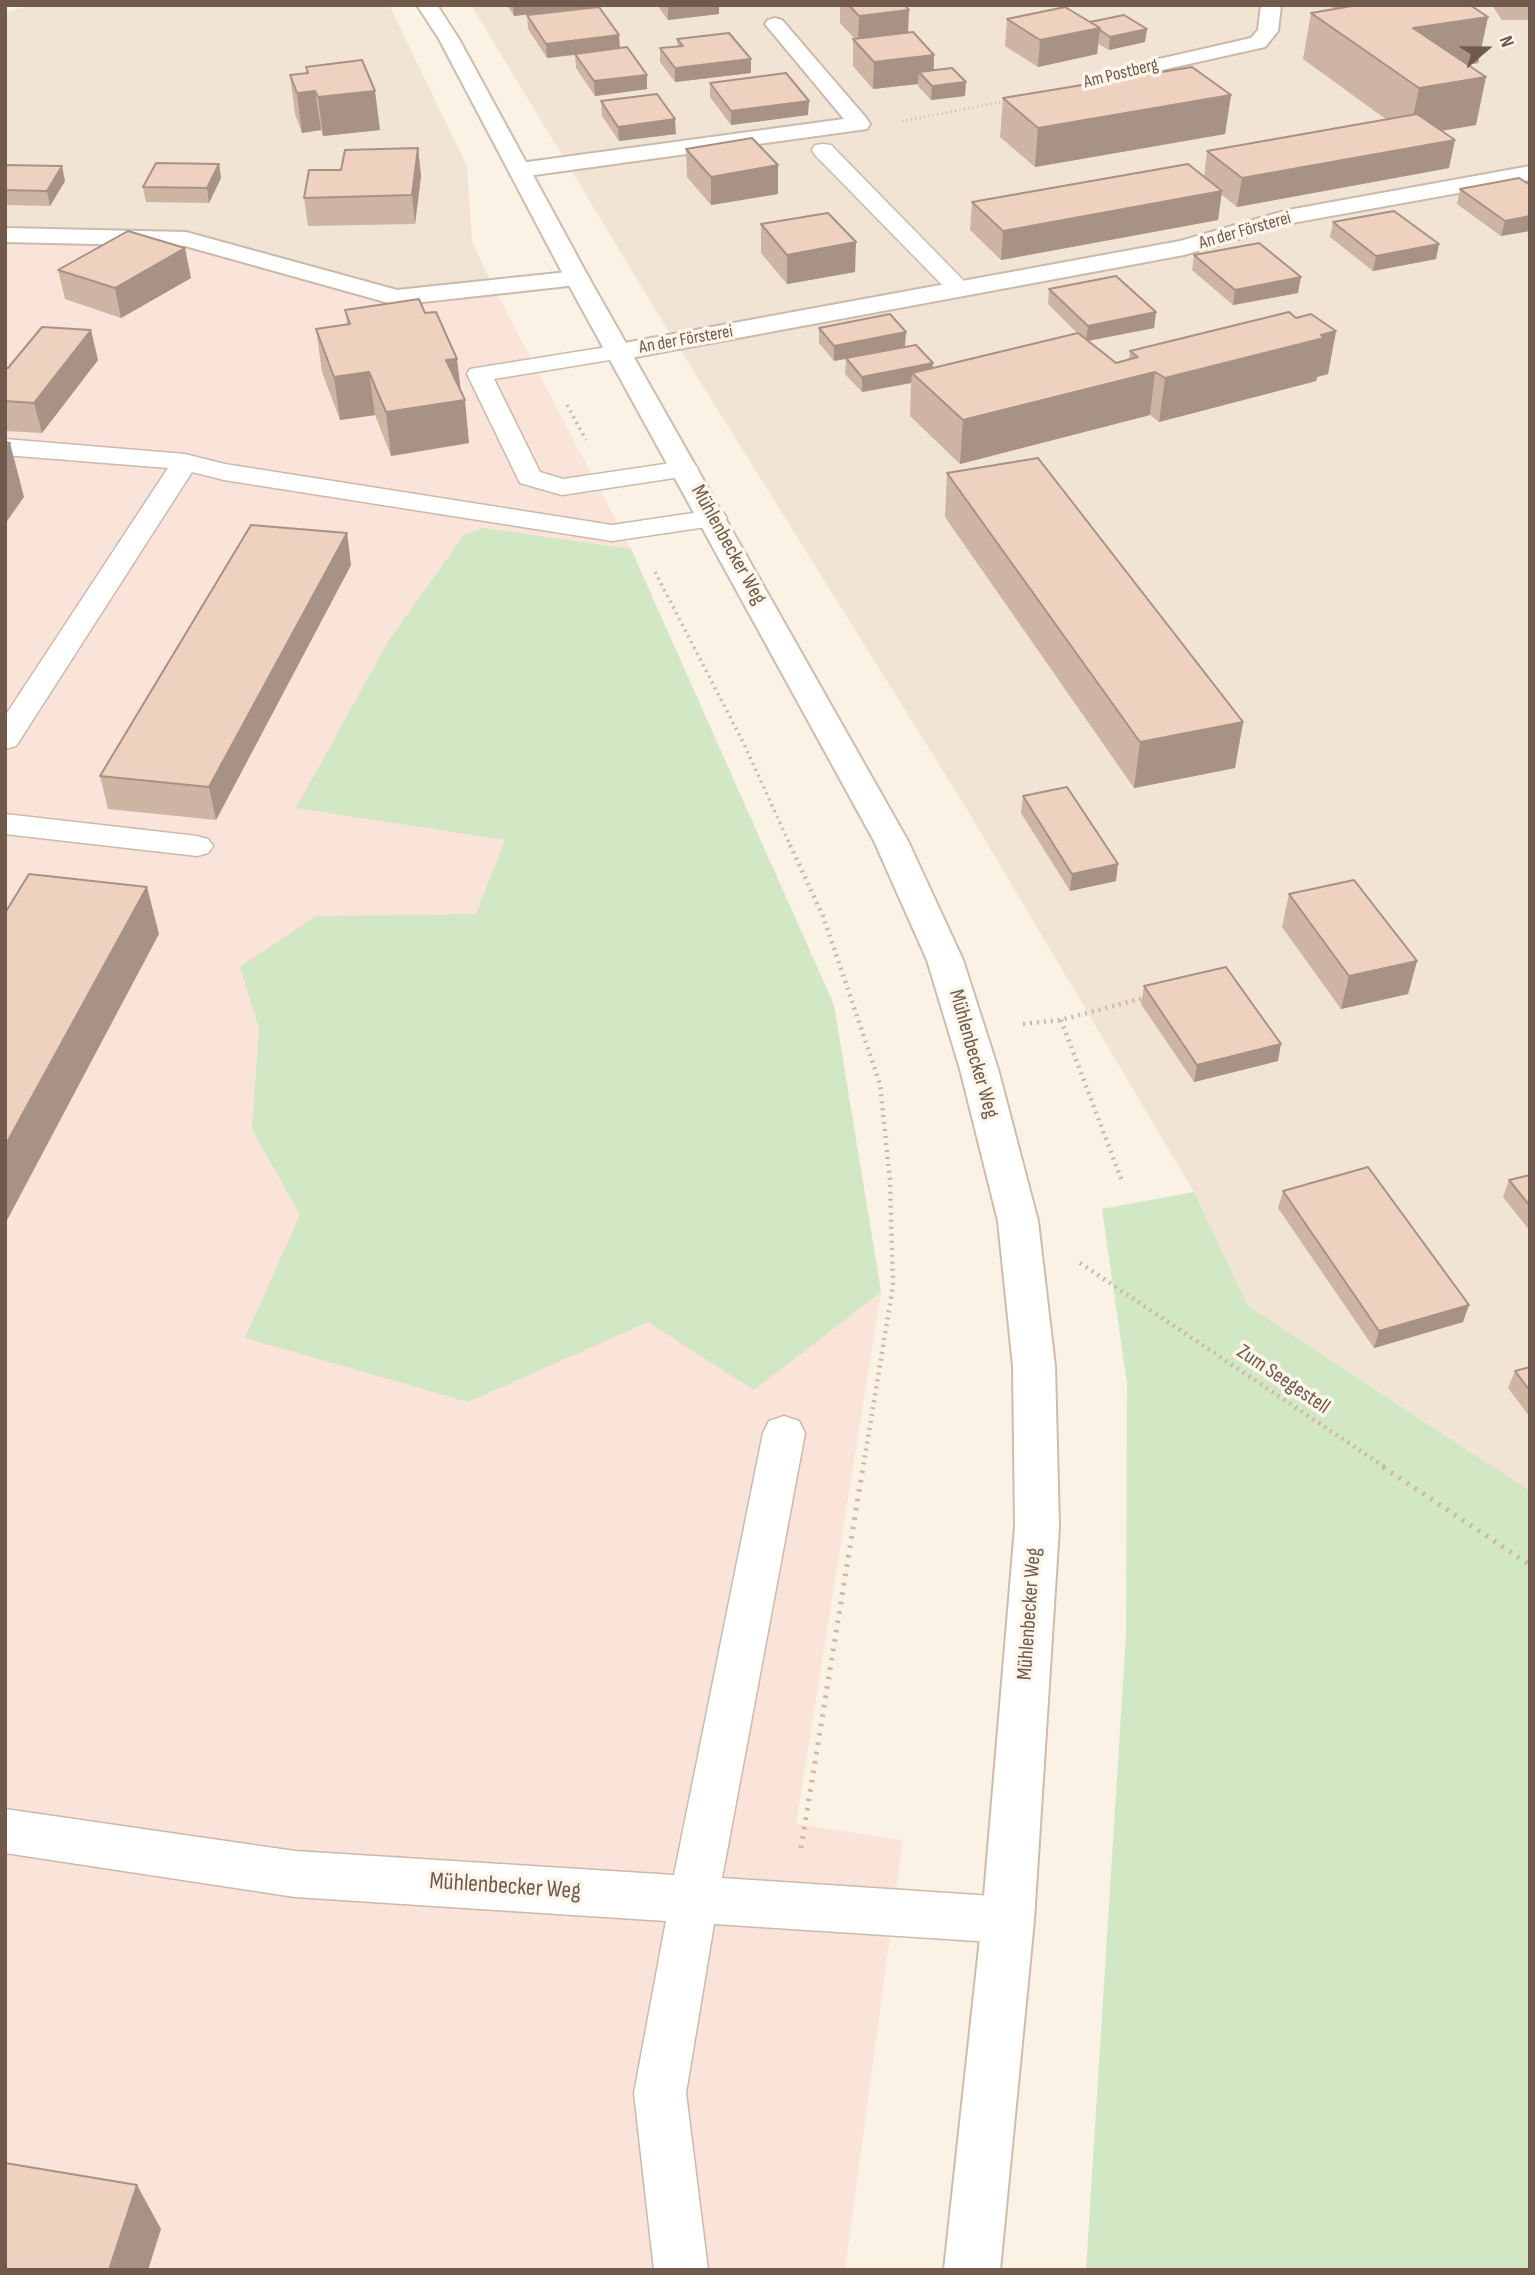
<!DOCTYPE html>
<meta charset="utf-8">
<style>
body{margin:0}
#map{position:relative;width:1535px;height:2275px;overflow:hidden;background:#faf2e5;font-family:"Sofia Sans Condensed",sans-serif}
canvas{display:block}
.frame{position:absolute;inset:0;border:7px solid #71594c;pointer-events:none}
.north{position:absolute;left:1451px;top:14px;width:70px;height:70px;-webkit-text-stroke:5px #fef6eb;paint-order:stroke;rotate:70deg;font-size:19px;font-weight:700;line-height:28px;text-align:center;color:#71594c}
.north::after{content:'';display:block;margin:auto;width:24px;height:32px;background:#71594c;clip-path:polygon(50% 0,100% 100%,50% 72%,0 100%)}
</style>
<div id="map">
<canvas width="1535" height="2275"></canvas>
<div class="frame"></div>
<div class="north">N</div>
</div>
<script>
const context = document.querySelector('canvas').getContext('2d');
context.lineJoin = 'round';
function paint(path, color) {
  context.fillStyle = color;
  context.fill(path, 'evenodd');
}
function trace(path, color, width, dash) {
  context.strokeStyle = color;
  context.lineWidth = width;
  context.lineCap = dash ? 'butt' : 'round';
  context.setLineDash(dash || []);
  context.stroke(path);
}
function label(font, color, halo, rows, align = 'center') {
  context.font = font + ' "Sofia Sans Condensed",sans-serif';
  context.lineWidth = 7;
  context.setLineDash([]);
  context.textBaseline = 'middle';
  context.strokeStyle = halo;
  context.fillStyle = color;
  for (const [text, x, y, turn = 0] of rows) {
    context.save();
    context.translate(x, y);
    context.rotate((+turn || 0) * Math.PI / 180);
    context.textAlign = isNaN(turn) ? turn : align;
    if (halo) context.strokeText(text, 0, 0);
    context.fillText(text, 0, 0);
    context.restore();
  }
}
paint(new Path2D(`
 M28,5H389L467,166L472,242L494,288L396,298L5,235V13Z
 M471,5H1530V1491L1248,1306L1194,1192L968,811L669,332Z`), '#f1e4d4');
paint(new Path2D(`
 M5,235L186,239L396,298L494,288L631,549L834,1005L881,1292L796,1824L903,1840L845,2270H5Z`), '#fae3d9');
paint(new Path2D(`
 M484,528L631,549L834,1005L881,1292L754,1390L648,1322L468,1402L245,1338L300,1215L252,1129L259,1028L240,967L316,916L476,914L505,840L296,808L389,640L464,535Z
 M1194,1192L1248,1306L1530,1491V2270H1086L1126,1635L1127,1384L1102,1209Z`), '#d2e7c4');
const service = new Path2D(`
 M823,144L831,145L967,284L971,289L967,294H951L815,155L812,150L815,145Z
 M619,345L628,347L631,352L628,357L494,379L540,472L563,479L685,461L694,463L698,469L694,475L562,495L520,483L467,374L470,369Z
 M5,439L185,454L225,464L612,525L713,510L723,512L727,518L723,524L713,526L612,541L224,480L192,472L20,740L16,746L5,749V716L168,468L5,455Z
 M5,814L197,836L208,839L213,846L208,853L197,856L5,834Z
 M784,1416L799,1421L805,1433L722,1878L1008,1897L1025,1903L1032,1920L1025,1937L1008,1943L714,1924L686,2093L708,2270H654L634,2093L666,1921L295,1897L5,1853V1809L295,1851L674,1875L763,1433L769,1421Z`);
const minor = new Path2D(`
 M1261,5H1281L1278,31L1265,47L1144,74L1137,72L1133,68L1137,64L1251,38L1258,30Z
 M775,18L782,20L867,119L870,124L867,129L520,177L512,175L509,170L512,165L520,163L844,119L765,24L768,20Z
 M1530,166V180L1292,223L1184,255L619,360L610,357L606,352L610,347L619,344L1180,241L1288,210Z
 M5,228L186,232L397,290L577,271L586,273L589,278L586,283L577,285L396,305L185,246L5,242Z`);
const secondary = new Path2D(`
 M417,5H437L459,39L589,278L908,841L963,960L998,1069L1038,1221L1055,1366L1059,1527L1034,1920L1000,2270H944L982,1920L1015,1527L1013,1366L998,1221L960,1069L927,960L874,841L565,278L439,39Z`);
trace(service, '#cbbaac', 3);
trace(minor, '#cbbaac', 4);
trace(secondary, '#d0bcad', 4);
trace(new Path2D(`
 M1066,88L1102,80
 M902,121L1007,101`), '#d2b5a2', 2.5, [1, 3.5]);
trace(new Path2D(`
 M567,405L586,440
 M655,572L743,742L791,847`), '#d2b5a2', 3.5, [2, 4.5]);
trace(new Path2D(`
 M790,845L823,916L880,1084L890,1180L893,1286L863,1468
 M1061,1020L1122,1181
 M1023,1024L1061,1020L1147,997
 M1080,1263L1386,1468`), '#d2b5a2', 4.5, [2, 5]);
trace(new Path2D(`
 M1383,1467L1530,1565
 M801,1848L863,1467`), '#d2b5a2', 5, [2.5, 7]);
paint(service, '#fff');
paint(minor, '#fff');
paint(secondary, '#fff');
paint(new Path2D(`
 M507,5H589L514,16Z
 M657,5H719V14L668,20Z
 M840,5H905L908,32L934,55V70L965,96L931,100L918,86V84L873,89L853,66V39H855L840,23Z
 M1331,5H1470L1488,17L1478,63L1468,65L1476,125L1442,131L1449,168L1237,207L1221,194L1218,220L1001,260L970,230L972,202L1204,177L1207,151L1387,120L1303,59L1311,13L1333,9Z
 M1492,5H1530V20H1502Z
 M527,15L620,48L647,75V89L595,96L576,68L575,55L547,58L528,29Z
 M1007,19L1090,22L1145,42L1109,50L1098,44L1097,54L1038,67L1005,46Z
 M677,39L751,73L675,82L660,62V48L678,46Z
 M306,67L380,130L323,136L321,130L302,133L295,114L290,75L307,73Z
 M710,83L808,115L731,125L710,97Z
 M1231,95L1225,134L1035,167L1000,137L1003,98Z
 M601,101L676,134L619,141L602,116Z
 M418,148L421,176L415,224L308,226L304,198L341,170Z
 M686,149L778,165V194L711,205L687,177Z
 M219,164L221,178L209,203L146,202L143,187Z
 M5,165L65,181L50,206L5,205Z
 M1530,185L1501,236L1457,204L1460,189Z
 M1333,222L1436,259L1373,271L1330,237Z
 M761,224L855,272L787,284L761,253Z
 M1194,255L1298,293L1233,305L1192,270Z
 M58,270L191,278L121,318L65,299Z
 M1049,289L1156,312L1154,328L1089,341L1116,363L1129,359L1130,351L1296,318L1336,331L1328,374L1317,377L1316,381L1159,422L1150,415L960,464L910,416L911,383L862,392L845,374L846,359L834,361L819,343V328L905,347L932,368L1077,333L1048,304Z
 M345,310L461,391L469,443L391,456L375,415L340,420L322,372L316,329L347,324Z
 M98,360L42,433L5,431V368Z
 M947,473L1243,722L1235,768L1134,788L945,517Z
 M347,533L351,565L216,820L108,809L100,776Z
 M1023,796L1116,881L1070,891L1021,813Z
 M1289,894L1417,961L1408,994L1341,1009L1282,927Z
 M1144,986L1278,1061L1194,1082L1141,1004Z
 M1530,1175V1231L1503,1197L1509,1180Z
 M1283,1191L1463,1322L1374,1348L1278,1208Z
 M1530,1367V1417L1508,1388L1515,1371Z`), '#cdb4a3');
paint(new Path2D(`
 M513,5H589V8L514,16Z
 M668,5H719V14L668,20Z
 M909,10L908,36L858,43L859,16Z
 M1488,17L1478,63L1404,75L1413,28Z
 M1100,28L1097,54L1038,67L1040,40Z
 M1147,29L1145,42L1109,50L1110,37Z
 M619,35L620,49L547,58L546,44Z
 M934,55L933,82L919,72L918,84L873,89L874,62Z
 M751,59V73L675,82V68Z
 M647,75V89L595,96L594,81Z
 M1486,77L1476,125L1409,136L1419,88Z
 M966,82L965,96L931,100L932,86Z
 M315,91L321,130L302,133L297,93Z
 M375,91L380,130L323,136L318,97Z
 M1231,95L1225,134L1035,167L1038,128Z
 M809,101L808,115L731,125V111Z
 M675,119L676,134L619,141L618,127Z
 M1455,140L1449,168L1237,207L1242,178Z
 M418,148L421,176L415,224L412,195Z
 M219,164L221,178L209,203L207,188Z
 M778,165V194L711,205V177Z
 M62,166L65,181L50,206L47,191Z
 M1222,191L1218,220L1001,260L1003,231Z
 M1530,216V231L1501,236L1505,221Z
 M856,242L855,272L787,284V255Z
 M1439,244L1436,259L1373,271L1376,256Z
 M185,248L191,278L121,318L115,288Z
 M1301,277L1298,293L1233,305L1235,290Z
 M1156,312L1154,328L1086,341L1088,326Z
 M91,330L98,360L42,433L34,403Z
 M1336,331L1328,374L1317,377L1316,381L1159,422L1165,378Z
 M906,332L905,347L834,361V346Z
 M457,359L462,400H465L469,443L391,456L386,412L446,360Z
 M933,363L932,379L912,373L911,383L862,392V377Z
 M369,372L375,415L340,420L334,377Z
 M1155,372L1150,415L960,464L963,420Z
 M10,443L24,497L5,524V449Z
 M347,533L351,565L216,820L209,787Z
 M1243,722L1235,768L1134,788L1140,742Z
 M1118,864L1116,881L1070,891L1072,874Z
 M147,887L159,934L5,1224V1146Z
 M1417,961L1408,994L1341,1009L1349,976Z
 M1281,1044L1278,1061L1194,1082L1197,1065Z
 M1469,1305L1463,1322L1374,1348L1379,1331Z
 M137,2185L161,2229L148,2270H109Z`), '#a79285');
const building = new Path2D(`
 M849,5H905L909,10L859,16Z
 M1358,5H1470L1488,17L1413,28L1486,77L1419,88L1311,13Z
 M599,7L619,35L546,44L527,15Z
 M1065,7L1100,28L1040,40L1007,19Z
 M1124,15L1147,29L1110,37L1100,30V28L1090,22Z
 M913,32L934,55L874,62L853,39Z
 M729,33L751,59L675,68L660,48L683,46L677,39Z
 M627,47L647,75L594,81L575,54Z
 M362,60L375,91L318,97L315,91L297,93L290,75L308,73L306,67Z
 M1192,67L1231,95L1038,128L1003,98Z
 M952,68L966,82L932,86L919,72Z
 M786,73L809,101L731,111L710,83Z
 M657,94L675,119L618,127L601,101Z
 M1417,114L1455,140L1242,178L1207,151Z
 M752,138L778,165L711,177L686,149Z
 M418,148L412,195L304,198L309,170H341L345,150Z
 M156,163L219,164L207,188L143,187Z
 M1188,164L1222,191L1003,231L972,202Z
 M5,165L62,166L47,191L5,190Z
 M1519,178L1530,185V216L1505,221L1460,189Z
 M1394,211L1439,244L1376,256L1333,222Z
 M828,213L856,242L787,255L761,224Z
 M128,231L185,248L115,288L58,270Z
 M1259,243L1301,277L1235,290L1194,255Z
 M1116,276L1156,312L1088,326L1049,289Z
 M419,299L425,313L436,312L457,359L446,360L465,400L386,412L369,372L334,377L316,329L350,324L345,310Z
 M1289,312L1296,318L1311,314L1336,331L1321,335L1324,338L1165,378L1155,372L963,420L912,373L1078,333L1116,363L1138,357L1130,351Z
 M890,314L906,332L834,346L819,328Z
 M42,327L91,330L34,403L5,401V368H8Z
 M916,345L933,363L862,377L846,358Z
 M5,442L10,443L5,449Z
 M1038,458L1243,722L1140,742L947,473Z
 M251,525L347,533L209,787L100,776Z
 M1067,787L1118,864L1072,874L1023,796Z
 M29,874L147,887L5,1146V913Z
 M1354,880L1417,961L1349,976L1289,894Z
 M1226,967L1281,1044L1197,1065L1144,986Z
 M1368,1167L1469,1305L1379,1331L1283,1191Z
 M1530,1175V1206L1509,1180Z
 M1530,1367V1391L1515,1371Z
 M5,2163L137,2185L109,2270H5Z`);
paint(building, '#eed1be');
trace(building, '#a79285', 2);
label('18px', '#71594c', '#fef6eb', [
 ["Am Postberg",1121,74,-14],
 ["An der Försterei",1245,231,-16],
 ["An der Försterei",686,340,-10]
]);
label('21px', '#71594c', '#fef6eb', [
 ["Mühlenbecker Weg",728,545,61],
 ["Mühlenbecker Weg",973,1054,74],
 ["Zum Seegestell",1283,1380,34],
 ["Mühlenbecker Weg",1030,1614,-86]
]);
label('24px', '#71594c', '#fef6eb', [
 ["Mühlenbecker Weg",505,1887,4]
]);
</script>
